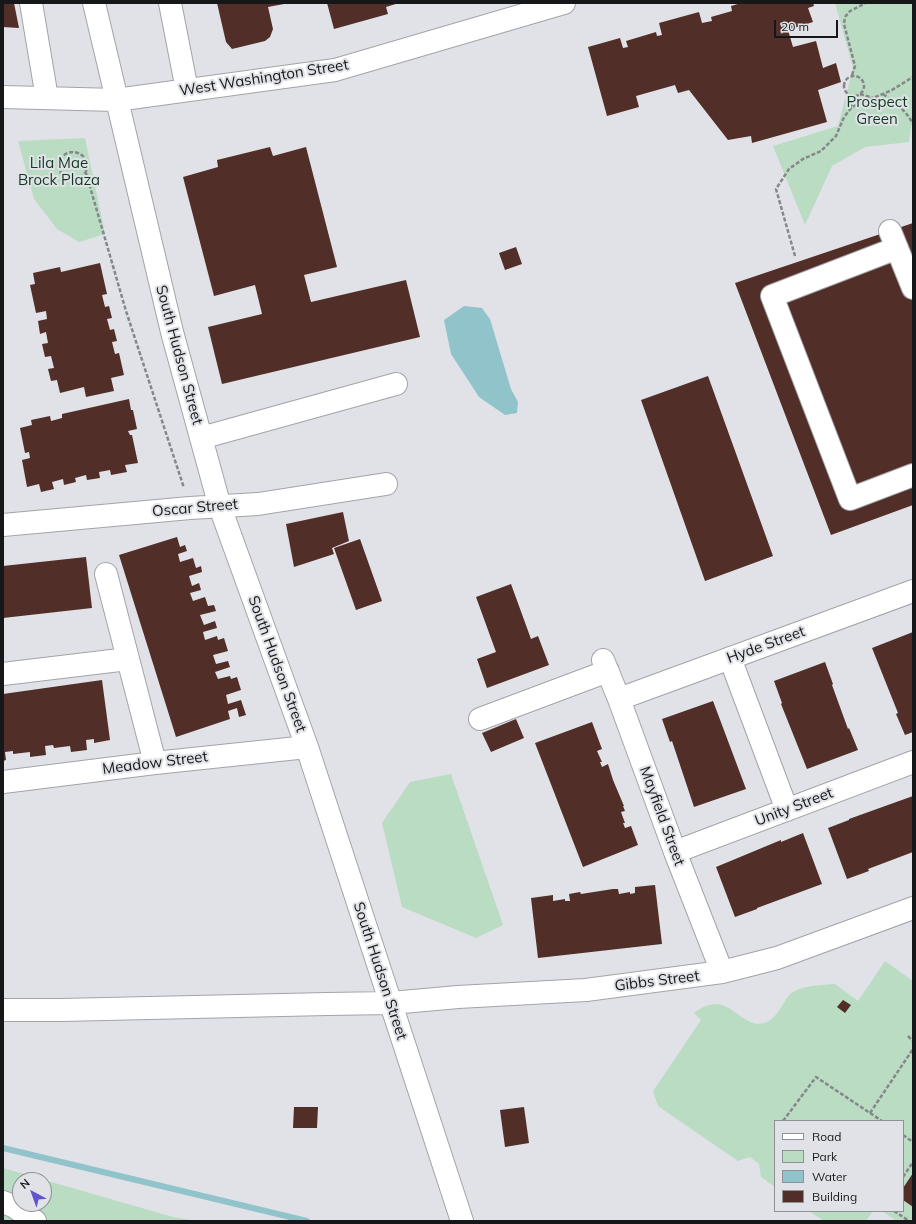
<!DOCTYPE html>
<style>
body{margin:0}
#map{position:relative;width:916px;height:1224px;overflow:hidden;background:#e0e2e7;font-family:Mulish,sans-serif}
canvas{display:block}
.frame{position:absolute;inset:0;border:4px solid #161718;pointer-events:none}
.legend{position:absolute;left:774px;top:1120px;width:130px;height:92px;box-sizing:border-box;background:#e0e2e7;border:1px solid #8f9194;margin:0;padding:5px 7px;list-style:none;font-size:12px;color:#161718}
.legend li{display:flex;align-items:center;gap:8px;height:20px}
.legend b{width:20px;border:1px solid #8f9194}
.north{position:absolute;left:12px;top:1172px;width:40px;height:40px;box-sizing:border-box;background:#e0e2e7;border:1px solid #8f9194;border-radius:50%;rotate:319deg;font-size:11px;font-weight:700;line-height:16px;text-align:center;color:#161718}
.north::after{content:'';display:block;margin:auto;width:14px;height:18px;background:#6254cd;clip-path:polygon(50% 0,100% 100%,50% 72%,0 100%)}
.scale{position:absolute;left:774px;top:20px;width:64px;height:18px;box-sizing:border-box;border:2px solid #161718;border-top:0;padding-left:5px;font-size:12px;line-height:14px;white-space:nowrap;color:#161718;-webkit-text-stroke:3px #e0e2e7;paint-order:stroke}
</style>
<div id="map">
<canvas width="916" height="1224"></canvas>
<div class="frame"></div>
<ul class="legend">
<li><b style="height:5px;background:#fff"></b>Road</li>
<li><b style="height:11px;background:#badcc3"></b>Park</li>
<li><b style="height:11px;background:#91c4ca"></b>Water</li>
<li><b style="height:11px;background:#512e27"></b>Building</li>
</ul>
<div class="north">N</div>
<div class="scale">20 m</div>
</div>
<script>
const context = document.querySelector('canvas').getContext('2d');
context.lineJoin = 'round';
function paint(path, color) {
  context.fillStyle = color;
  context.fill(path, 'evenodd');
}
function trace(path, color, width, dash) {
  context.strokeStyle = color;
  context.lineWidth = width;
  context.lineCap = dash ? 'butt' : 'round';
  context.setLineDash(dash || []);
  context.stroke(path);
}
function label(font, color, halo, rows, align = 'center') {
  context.font = font + ' Mulish,sans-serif';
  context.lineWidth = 4;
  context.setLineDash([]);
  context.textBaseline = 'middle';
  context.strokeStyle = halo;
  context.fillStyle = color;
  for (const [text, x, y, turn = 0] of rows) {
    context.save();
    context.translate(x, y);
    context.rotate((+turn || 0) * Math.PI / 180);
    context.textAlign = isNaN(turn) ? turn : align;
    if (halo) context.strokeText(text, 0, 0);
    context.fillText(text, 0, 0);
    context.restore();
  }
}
paint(new Path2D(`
 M835,3H913V122H912L909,142L865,147L832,166L805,225L773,146L838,126L853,68Z
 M85,138L105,234L79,242L57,229L34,199L18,141Z
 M451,774L503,925L476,938L402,907L382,823L410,782Z
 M885,961L913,981V1173L903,1188V1121H775V1187L761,1177L759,1164L750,1157L738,1161L658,1106L653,1091L701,1020L694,1013C728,986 740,1030 764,1023C780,1018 783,998 793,992C805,985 821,985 835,984L858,1001Z
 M3,1168L173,1217L196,1221H3ZM20,1180H44V1204H20Z
 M903,1200L913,1207V1221H897L882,1211H903Z
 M809,1211H873L866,1221H824Z`), '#badcc3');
paint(new Path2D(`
 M464,306L482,308L490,319L511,389L518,402L517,413L505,415L479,397L451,354L444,320Z`), '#91c4ca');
trace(new Path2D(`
 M3,1148L307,1221`), '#91c4ca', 6);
paint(new Path2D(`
 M3,3H14L19,28L3,27Z
 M217,3H284V4L268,7L273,29L270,37L265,41L232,49L226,42Z
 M327,3H399L386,7L388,14L334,29Z
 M741,3H813L814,6L808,8L813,22L788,30L793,47L816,41L823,68L836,63L841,82L818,90L827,122L752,143L751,136L728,140L689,90L678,93L675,85L636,96L639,107L607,116L588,47L620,38L623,48L628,47L626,41L656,32L657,36L662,35L659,23L699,12L702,23L712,21L711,17L732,11L731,6Z
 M270,147L273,156L306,147L337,267L304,275L311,302L406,280L420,337L222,384L208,327L262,314L255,285L214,296L183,177L218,167L217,160Z
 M913,223V505L831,535L735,283Z
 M516,247L522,264L505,270L499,253Z
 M100,263L107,294L102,295L105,307L109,306L112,318L107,319L110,330L114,329L117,341L112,342L115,354L119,353L124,375L111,378L114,391L86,397L84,387L60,393L57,380L51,381L48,369L54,368L51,356L45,357L42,344L48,343L46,332L40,334L38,321L47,319L46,311L36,313L30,285L35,284L33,273L60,267L61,272Z
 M708,376L773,556L705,581L641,400Z
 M129,399L131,410H133L137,429L128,431L130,435H132L138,463L125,465L127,472L111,475L110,470L99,472L100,478L87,480L86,475L75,478L76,482L64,485L63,479L52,482L54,489L41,492L39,484L27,487L22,460L30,458L29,452L25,453L20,428L32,425L31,420L50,416L51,421L62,418V414Z
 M343,512L349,541L332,548L334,554L294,567L286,524Z
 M177,537L180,547L185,545L187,551L178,554L180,562L193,558L196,568L201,566L202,572L189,576L192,586L199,583L201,590L190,593L193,601L205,597L208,606L214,605L216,611L200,615L204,625L215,621L217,628L203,632L205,640L217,636L218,640L224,638L228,651L213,655L216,664L228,661L230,667L215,672L218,679L230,676L231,679L237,677L241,690L226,695L228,704L241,700L246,715L239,717L237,708L228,711L230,719L176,737L119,555Z
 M360,539L382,601L356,610L334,548Z
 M86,557L92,608L3,618V566Z
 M511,584L531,639L538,636L549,665L487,688L477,659L496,652L476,597Z
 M913,632V732L905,735L896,714L898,713L872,648Z
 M825,662L833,684L832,685L848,729L849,728L858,750L807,769L781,704L782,703L774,681Z
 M102,680L110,740L94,743V739L86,740L87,750L71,752L70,746L54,748L53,745L45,746L46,755L30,757V752L13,754V751L5,752L6,760L3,761V694Z
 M713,701L746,789L694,807L672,741L670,742L662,719Z
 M516,719L524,738L491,752L482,733Z
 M592,722L602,749L597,751L602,762H600L602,767L608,764L613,780L624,806H623L625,811L621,812L625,823H623L625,828L631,826L638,845L583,867L535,743Z
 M913,796V852L868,869L869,871L847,879L828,828L849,820V819Z
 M803,833L822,884L757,908V909L735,917L716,867L781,840V842Z
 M655,885L662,944L538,958L531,898L553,895V901L565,899V901H570L569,894L580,892L581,894L613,889H618L619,894L630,892V894L635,893V887Z
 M843,1000L851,1005L845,1013L837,1007Z
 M294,1107H318L317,1128H293Z
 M524,1107L529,1143L505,1147L500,1110Z
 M913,1173V1207L903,1200V1188Z`), '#512e27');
const minor = new Path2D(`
 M31,3L47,98
 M94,3L172,332L220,507L307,747L462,1221
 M170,3L187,90
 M3,97L116,100L335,70L564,3
 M890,231L913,288
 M897,248L772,296L850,499L913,475
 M201,438L396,384
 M3,525L190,508L258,504L386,484
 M106,574L155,763
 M730,658L787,810
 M603,660L619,699L675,852L722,972
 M3,674L128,659
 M619,699L913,591
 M480,719L608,671
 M3,782L155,763L307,747
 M675,852L913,762
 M3,1010H61L327,1004L391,1003L458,997L586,990L722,972L777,958L913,908
 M3,1202L13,1206L35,1221`);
trace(minor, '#a2a4a9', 24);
trace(new Path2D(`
 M852,75L855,66L844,24L845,17L850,11L866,3
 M844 86a10 10 0 1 1 20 0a10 10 0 1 1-20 0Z
 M860,94L873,98
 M883,94C895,103 906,110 913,124
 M850,108L855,96
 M59 166a14 14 0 1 1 28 0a14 14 0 1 1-28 0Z
 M86,173L126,311L184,488
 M795,256L776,189L789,169L803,159L821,151L836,136L844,117L852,107L892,90L913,77
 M908,1036L913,1041
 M870,1113L913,1049
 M783,1121L816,1077L882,1121
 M903,1135L913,1142
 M903,1177L913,1162
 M894,1211L909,1221`), '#85878a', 2.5, [4, 2]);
trace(minor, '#fff', 22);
label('15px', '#161718', '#e0e2e7', [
 ["West Washington Street",264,78,-9],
 ["South Hudson Street",179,355,75],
 ["Oscar Street",195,508,-5],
 ["Hyde Street",766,645,-20],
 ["South Hudson Street",277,664,70],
 ["Meadow Street",155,763,-7],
 ["Unity Street",794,807,-21],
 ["Mayfield Street",662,816,70],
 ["South Hudson Street",380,971,72],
 ["Gibbs Street",657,981,-7]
]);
label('15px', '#0f3a1f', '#e0e2e7', [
 ["Prospect",877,102],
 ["Green",877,119],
 ["Lila Mae",59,163],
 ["Brock Plaza",59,180]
]);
</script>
